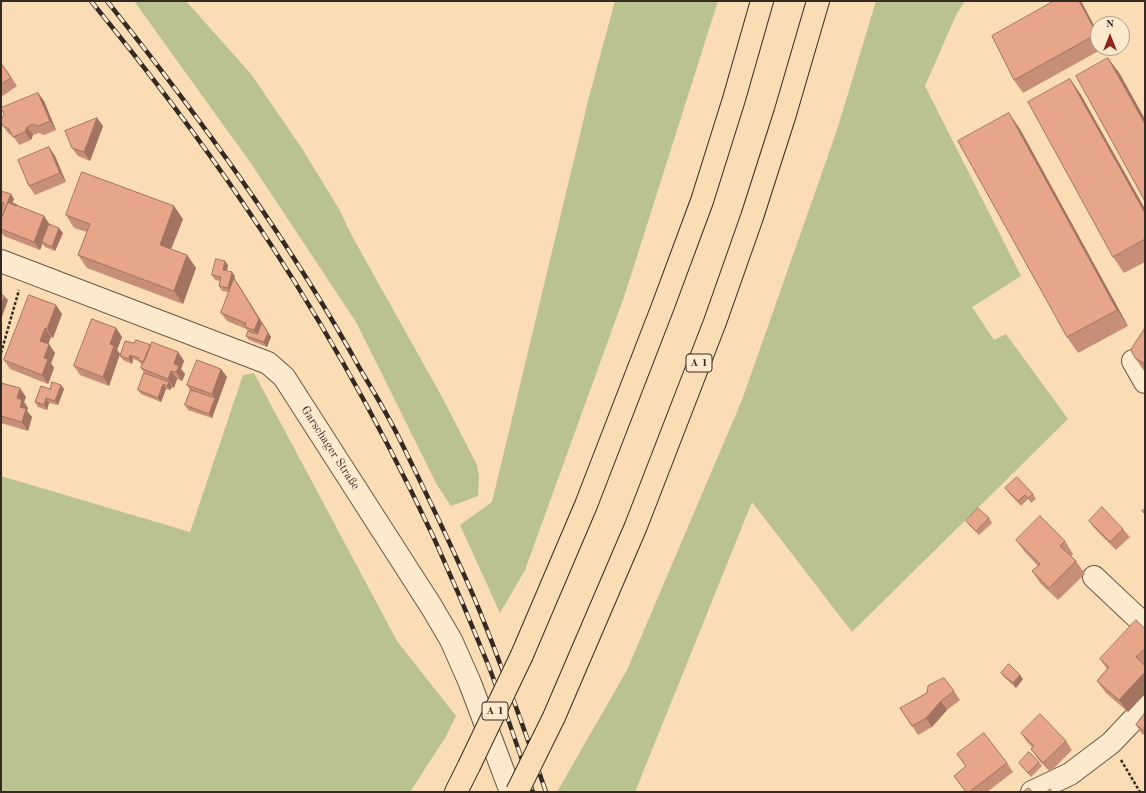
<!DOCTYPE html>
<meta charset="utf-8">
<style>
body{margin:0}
#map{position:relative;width:1146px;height:793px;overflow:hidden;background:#faddb4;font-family:"Old Standard TT",serif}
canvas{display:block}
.frame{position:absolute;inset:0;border:2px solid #352a23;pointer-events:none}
.north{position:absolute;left:1090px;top:16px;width:40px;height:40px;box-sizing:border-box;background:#fce9ce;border:1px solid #ac9d8a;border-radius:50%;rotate:0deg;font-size:11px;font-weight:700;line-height:16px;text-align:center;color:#352a23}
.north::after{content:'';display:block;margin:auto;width:14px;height:18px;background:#8f2418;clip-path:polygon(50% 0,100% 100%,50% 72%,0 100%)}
</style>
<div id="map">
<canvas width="1146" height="793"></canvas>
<div class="frame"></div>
<div class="north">N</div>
</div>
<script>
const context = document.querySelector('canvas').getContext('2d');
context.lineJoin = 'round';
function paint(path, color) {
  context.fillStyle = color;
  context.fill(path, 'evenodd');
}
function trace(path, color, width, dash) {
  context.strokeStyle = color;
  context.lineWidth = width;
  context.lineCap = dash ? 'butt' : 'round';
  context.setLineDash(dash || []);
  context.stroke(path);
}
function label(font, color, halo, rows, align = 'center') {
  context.font = font + ' "Old Standard TT",serif';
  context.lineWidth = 3;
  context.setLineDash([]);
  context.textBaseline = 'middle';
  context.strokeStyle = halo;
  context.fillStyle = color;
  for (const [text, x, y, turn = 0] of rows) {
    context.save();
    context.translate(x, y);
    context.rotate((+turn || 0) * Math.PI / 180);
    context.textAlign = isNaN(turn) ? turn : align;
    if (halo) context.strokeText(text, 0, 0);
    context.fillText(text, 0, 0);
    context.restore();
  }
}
paint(new Path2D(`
 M134,1H186L251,74L303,150L339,209L352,236L442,397L477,465L479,476L478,496L451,506L437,485L356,322L250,162Z
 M615,1H718L625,294L525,570L500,613L460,525L492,502L589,97Z
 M876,1H965L957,13L925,86L1021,276L972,307L994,340L1006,334L1068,419L852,632L752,502L635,792H557L627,670L742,400L837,130Z
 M254,373L397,641L456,716L445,738L410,792H1V476L190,532L243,375Z`), '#bac290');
const minor = new Path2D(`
 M1,261L268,363L284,377L431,606L451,640L470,683L511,792
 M1133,361L1145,382
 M1094,577L1145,625
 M1032,792L1070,774L1111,743L1145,707`);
const highway = new Path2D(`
 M522,655L586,505L663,306L702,201L734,99L762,1
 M554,717L636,526L715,322L752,217L785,114L818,1
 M456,792L469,766`);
trace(minor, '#665747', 24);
trace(highway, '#352a23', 24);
trace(new Path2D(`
 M1,353L19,290
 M1121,760L1140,792`), '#352a23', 2.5, [3, 2]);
trace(minor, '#fce9ce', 22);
trace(highway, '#faddb4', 22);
const rail = new Path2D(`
 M91,1C145,67 197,135 245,206C317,311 379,422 433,536C452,578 470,620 487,662C504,705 518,749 533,792
 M107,1C202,120 289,240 363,374C377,397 391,421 403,446C427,495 451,544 473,595C500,659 523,726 546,792`);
trace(rail, '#352a23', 4.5);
trace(rail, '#fce9ce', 3, [9]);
const highwayBridge = new Path2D(`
 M469,766L522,655
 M517,792L554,717`);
trace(highwayBridge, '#352a23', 24, []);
trace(highwayBridge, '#faddb4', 22);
paint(new Path2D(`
 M1054,1H1081L1098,33V48H1104L1023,93L1014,80Z
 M1,64L8,72L17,86L1,97Z
 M1070,79L1081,95L1145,209V262L1124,273L1113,257Z
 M38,93L44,101L56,130L44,135L39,133L33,135L31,140L19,145L13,136L9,134L3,126Z
 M97,118L103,126L90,161L78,156L72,148Z
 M1020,129L1128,326L1078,353L1067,337Z
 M49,147L55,156L66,182L35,195L29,186Z
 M1,191L14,199L12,203L17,205L18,206L44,216L49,224L63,233L55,251L45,247L42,243L40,250L4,236L1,232V213L3,206L1,205Z
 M66,215L183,219L171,249L187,255L196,268L183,304L87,268L78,255L87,232L74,228Z
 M228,265L227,271L235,276L234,278L240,287L271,337L267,347L249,340L246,336L248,331L246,329L227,321L221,313L229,292L222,291L219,286L220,281L215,280L212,275Z
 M62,314L53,338L51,337L48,344L55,353L51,363L54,368L48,384L10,369L4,360Z
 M116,328L122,337L117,350L120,354L109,386L80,375L74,366Z
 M1145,328V372L1135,358Z
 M134,343L151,345L178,352L184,361L181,369L185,374L182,381L177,379L174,388L172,387L170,390L166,389L161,402L141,394L138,390L144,373L141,368L143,365L141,364L139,361L133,359L132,364L123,360L120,356Z
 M221,369L227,377L212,418L188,410L185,405L190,390L187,385Z
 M1,383L26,397L24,402L28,408L27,411L32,417L28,431L1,423Z
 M50,389H64L58,405L49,403L47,410L38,407L35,402Z
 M1005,488L1033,494L1036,499L1031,503L1028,499L1021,506L1008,492Z
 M989,518L992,523L979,535L969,525L966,521Z
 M1089,521L1123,529L1130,537L1116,550L1095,529Z
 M1016,540L1065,541L1073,554L1071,556L1076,561L1085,574L1058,600L1041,584L1032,571L1038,566L1025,552Z
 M1145,629V694L1128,712L1106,693L1097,681L1107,669L1100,659Z
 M1001,673L1023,679L1016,688L1004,677Z
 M954,691L960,700L947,710L932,727L918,735L900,708Z
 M1145,713V735L1142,734L1136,725Z
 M1021,733L1066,741L1072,750L1050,772L1037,758L1031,749L1032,747L1027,742Z
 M957,754L1007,763L1013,772L987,792H966L954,776L966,767Z
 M1039,762L1042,766L1031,777L1022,767L1019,763Z`), '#c78f77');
paint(new Path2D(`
 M1079,1H1081L1082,3L1098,33V36Z
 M1108,58L1120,74L1145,119V124Z
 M1070,79L1081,95L1145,209V213Z
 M38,93L44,101L56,130L50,121Z
 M1009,113L1020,129L1128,326L1117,310Z
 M97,118L103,126L90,161L84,152Z
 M27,127L33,135L31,140L25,132Z
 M49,147L55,156L66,182L60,173Z
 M11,194L14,199L11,206L8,201Z
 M174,206L183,219L168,257L160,245Z
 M44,216L50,225L40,250L34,242Z
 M59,228L63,233L55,251L52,247Z
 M187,255L196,268L183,304L174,291Z
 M225,261L228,265L226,274L223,270Z
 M232,272L235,276L234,278L240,287L271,337L267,347L254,330L228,288Z
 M4,296L8,300L2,317L1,315V307Z
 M56,305L62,314L53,338L47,329Z
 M45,328L51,337L46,350L40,341Z
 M116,328L122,337L117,350L120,354L109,386L103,377L110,344Z
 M49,344L55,353L51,363L54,368L48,384L42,375L44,358Z
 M178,352L184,361L181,369L185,374L182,381L176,372L174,364Z
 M130,355L133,359L132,364L129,359Z
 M221,369L227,377L212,418L209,414L215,398L212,394Z
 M171,371L177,379L174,388L168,379Z
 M169,382L172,387L170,390L167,386Z
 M163,384L166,389L161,402L158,398Z
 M61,385L64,389L58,405L55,401Z
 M20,388L26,397L24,402L28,408L27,411L32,417L28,431L22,422L20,407L17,398Z
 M46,398L49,403L47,410L44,405Z
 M1145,672V694L1128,712L1119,700Z
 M1020,675L1023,679L1016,688L1013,683Z
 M941,701L947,710L932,727L926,718Z`), '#a27461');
const building = new Path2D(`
 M1054,1H1079L1097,34L1014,80L992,36Z
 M1108,58L1145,124V201L1076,76Z
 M1,63L11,78L1,84Z
 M1070,79L1145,213V239L1113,257L1028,102Z
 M38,93L50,121L38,126L33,124L27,127L25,132L13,137L9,129L3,126L1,122V120L4,114L1,108Z
 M1009,113L1117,310L1067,337L958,141Z
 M97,118L84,152L72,148L65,131Z
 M49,147L60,173L29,186L18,160Z
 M82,172L174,206L160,245L187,255L174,291L78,255L90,224L66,215Z
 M1,191L11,194L8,201L17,205L16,206L8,202L1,219V213L4,203L1,202Z
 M8,202L44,216L34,242L1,229V219Z
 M49,224L59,228L52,247L42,242Z
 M216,259L225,261L223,270L232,272L228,288L219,286L221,277L212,275Z
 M234,278L259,319L254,330L245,327L246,323L221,313Z
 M1,294L4,296L1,307Z
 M29,295L56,305L47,329L45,328L40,341L49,344L44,358L48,359L42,375L4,360Z
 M92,319L116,328L110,344L114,346L103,377L74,366Z
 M262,323L268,333L264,342L246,336L248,331L257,334Z
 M1145,328V364L1135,358L1131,350Z
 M136,340L151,345L144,362L138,360L139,358L130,355L129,359L120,356L125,341L134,343Z
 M152,342L178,352L174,364L179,366L176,372L171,371L168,379L141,368Z
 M197,360L221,369L212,394L187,385Z
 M144,373L169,382L167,386L163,384L158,398L138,390Z
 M52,382L61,385L55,401L46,398L44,405L35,402L41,386L50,389Z
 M1,383L20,388L17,398L22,400L20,407L26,409L22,422L1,416Z
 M191,390L215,398L209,414L185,405Z
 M1017,477L1033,494L1028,498L1025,495L1018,501L1005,488Z
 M1102,507L1123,529L1110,542L1089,521Z
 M978,508L989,518L976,531L966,521Z
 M1145,509V514L1142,511Z
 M1040,516L1065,541L1060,546L1076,561L1049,588L1032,571L1040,564L1016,540Z
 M1136,620L1145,629V648L1136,657L1145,666V672L1119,700L1097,681L1109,667L1100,659Z
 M1009,664L1020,675L1013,683L1001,673Z
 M944,678L954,691L941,701L926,718L912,726L900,708L927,693L928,686Z
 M1145,713V731L1136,725Z
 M1040,714L1066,741L1043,763L1031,749L1034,746L1021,733Z
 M984,733L1007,763L969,792H966L954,776L966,766L957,754Z
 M1029,752L1039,762L1028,773L1019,763Z
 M1029,788L1032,792H1023Z
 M1050,789L1052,792H1047Z`);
paint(building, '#e7a68a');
trace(building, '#a27461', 1);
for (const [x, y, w] of [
 [699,363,26],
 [495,711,26]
]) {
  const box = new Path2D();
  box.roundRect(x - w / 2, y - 9, w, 18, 3);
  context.fillStyle = '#fce9ce';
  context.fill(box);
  trace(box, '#352a23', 1);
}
label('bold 11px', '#352a23', null, [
 ["A 1",699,363],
 ["A 1",495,711]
]);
label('12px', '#352a23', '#fce9ce', [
 ["Garschager Straße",330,448,57]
]);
</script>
